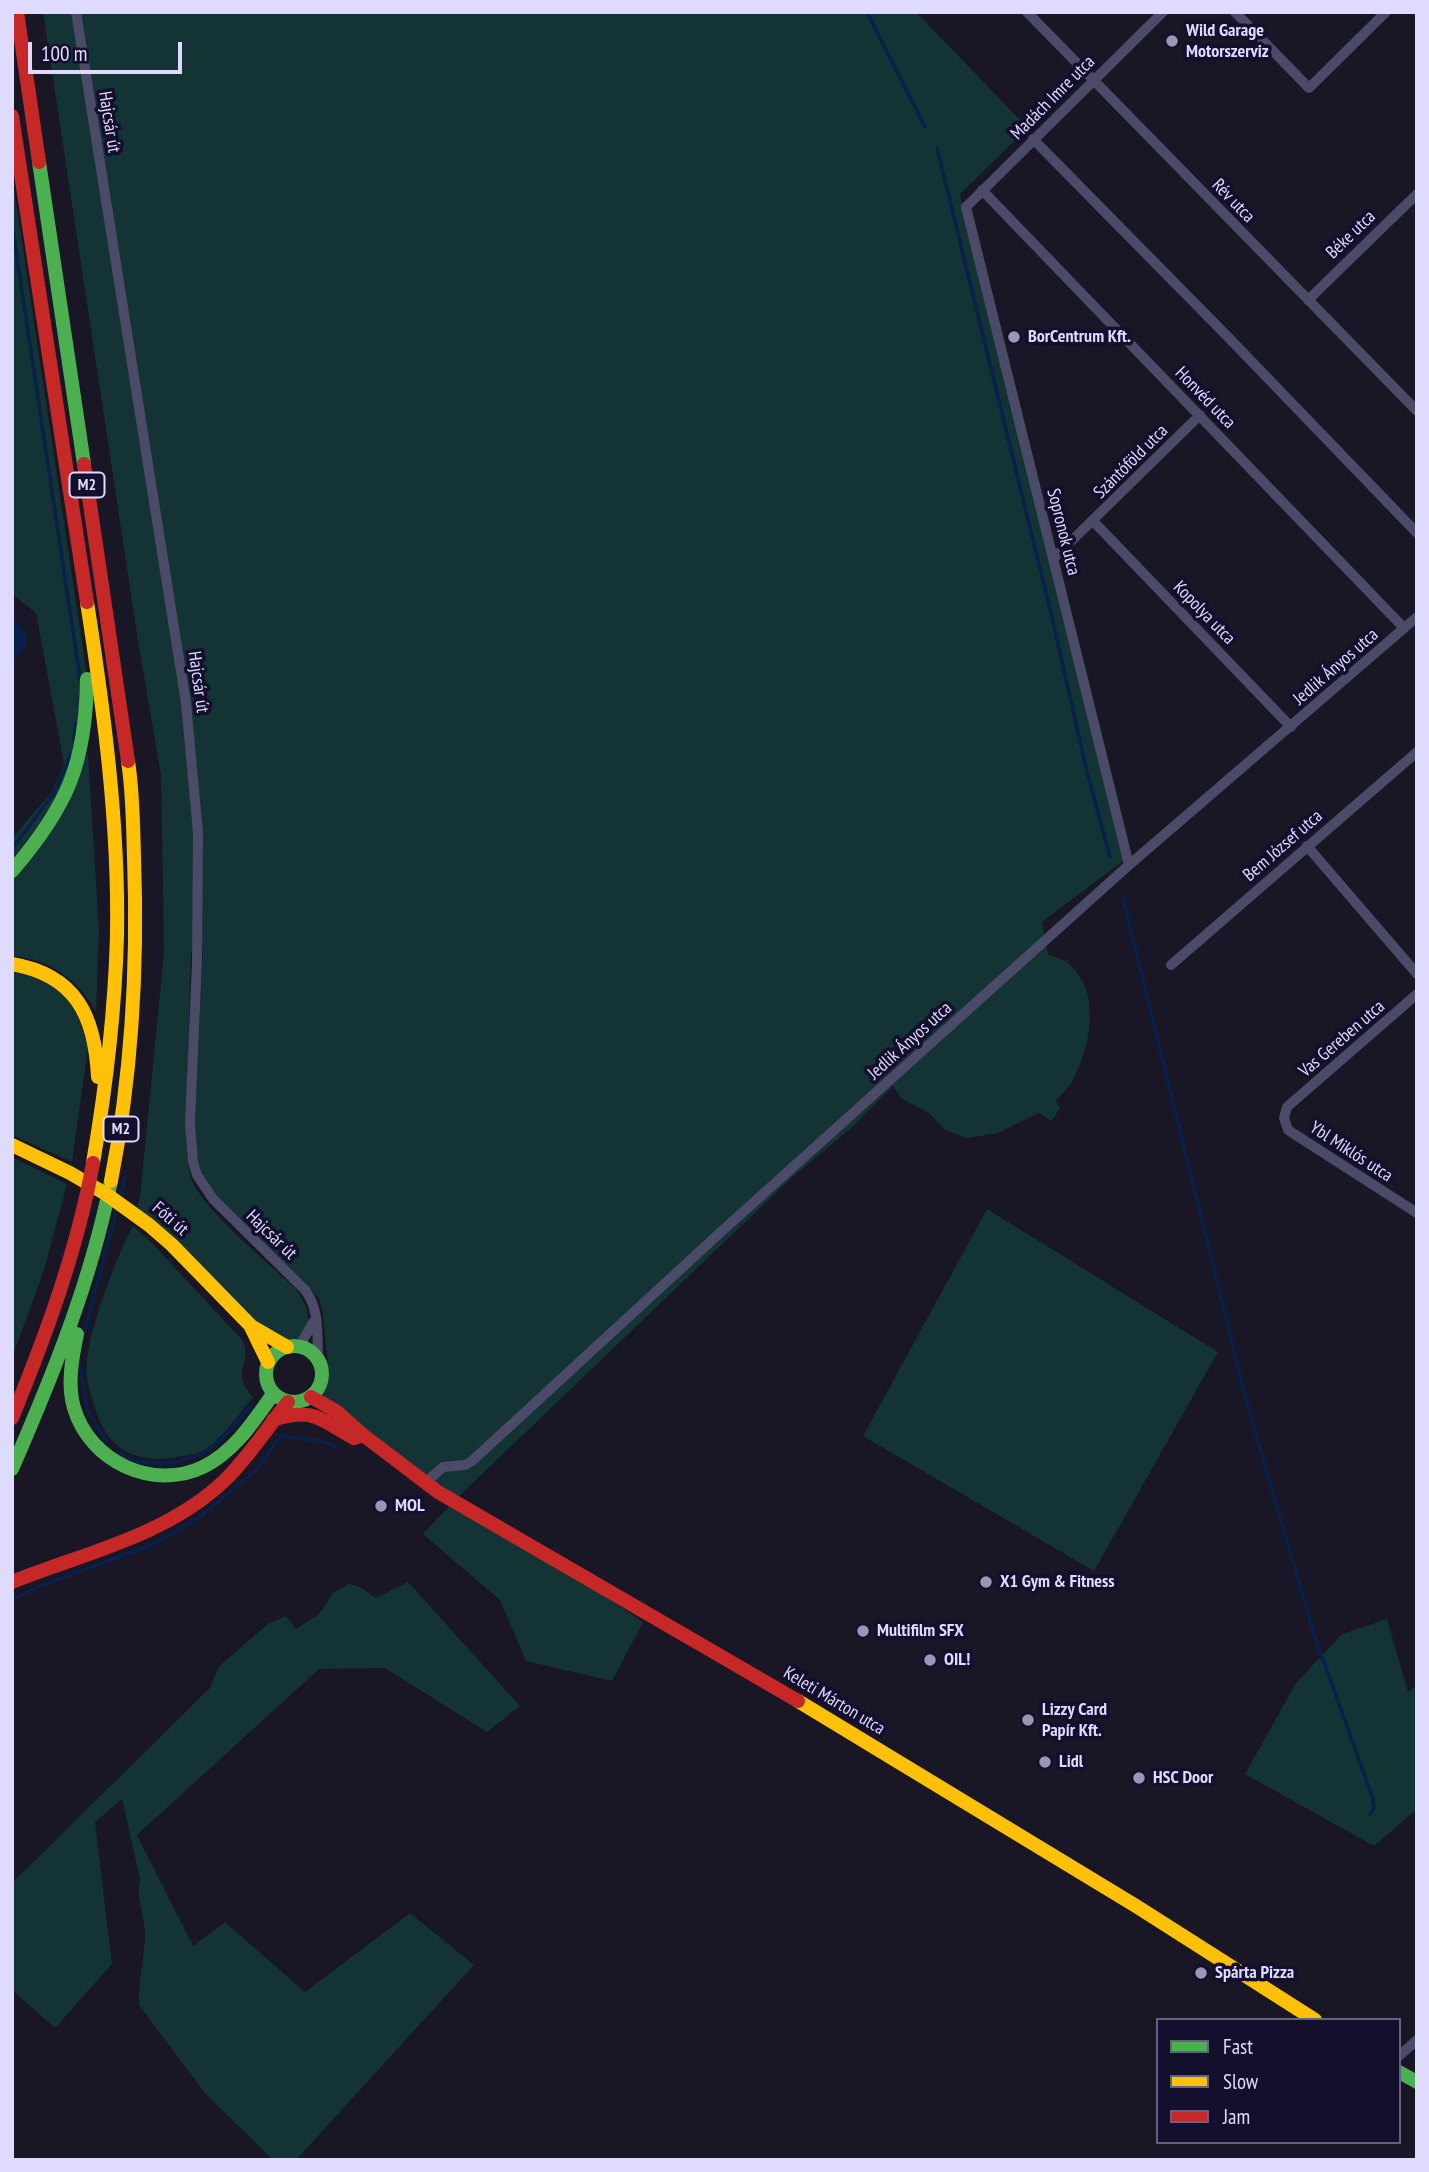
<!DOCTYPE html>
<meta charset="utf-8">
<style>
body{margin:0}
#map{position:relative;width:1429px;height:2172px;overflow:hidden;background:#191626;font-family:"PT Sans Narrow",sans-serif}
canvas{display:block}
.frame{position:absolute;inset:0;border:14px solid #dfdbff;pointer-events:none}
.legend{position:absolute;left:1156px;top:2018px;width:245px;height:126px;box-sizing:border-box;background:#140f2d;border:2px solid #656181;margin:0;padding:9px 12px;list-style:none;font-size:21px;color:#dfdbff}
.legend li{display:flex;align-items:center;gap:14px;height:35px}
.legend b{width:35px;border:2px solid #656181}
.scale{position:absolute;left:28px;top:42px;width:154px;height:32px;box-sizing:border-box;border:4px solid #dfdbff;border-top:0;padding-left:9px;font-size:21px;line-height:24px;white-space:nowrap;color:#dfdbff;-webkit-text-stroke:5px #140f2d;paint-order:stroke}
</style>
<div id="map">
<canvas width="1429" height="2172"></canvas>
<div class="frame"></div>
<ul class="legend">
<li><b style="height:9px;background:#4caf50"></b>Fast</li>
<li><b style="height:9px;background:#ffc107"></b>Slow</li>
<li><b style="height:9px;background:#c62828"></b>Jam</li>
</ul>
<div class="scale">100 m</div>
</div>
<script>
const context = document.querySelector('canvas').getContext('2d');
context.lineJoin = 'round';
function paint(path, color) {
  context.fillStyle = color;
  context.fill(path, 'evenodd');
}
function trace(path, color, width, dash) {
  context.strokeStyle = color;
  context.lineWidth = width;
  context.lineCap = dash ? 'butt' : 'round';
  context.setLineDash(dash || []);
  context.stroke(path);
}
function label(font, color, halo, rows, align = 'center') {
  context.font = font + ' "PT Sans Narrow",sans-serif';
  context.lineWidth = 7;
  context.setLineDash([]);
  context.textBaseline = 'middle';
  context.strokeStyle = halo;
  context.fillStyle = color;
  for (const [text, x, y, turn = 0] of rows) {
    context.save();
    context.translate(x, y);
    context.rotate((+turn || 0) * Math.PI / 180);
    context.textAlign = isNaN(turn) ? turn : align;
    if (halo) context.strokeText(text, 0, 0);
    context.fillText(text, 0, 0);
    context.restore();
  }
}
paint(new Path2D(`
 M43,12H916L1028,128L960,194L1123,861L1042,922L1048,955C1054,957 1063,959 1068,963C1102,991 1091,1046 1073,1080C1069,1088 1061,1094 1056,1101L1060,1109L1051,1121L1039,1113L998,1133L967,1138L945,1130L929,1113L902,1099L893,1086L852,1127L787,1182L457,1498L643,1622L612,1681L526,1661L500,1600L423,1534L456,1499L324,1397L319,1388L329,1375L322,1308L319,1298L220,1202L198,1168L195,1124L203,950L191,952L186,1123C187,1141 186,1160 191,1178C202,1209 270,1264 296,1289C309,1307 317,1330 293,1343L280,1340L266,1332L137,1208L140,1197L164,953L161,775L138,641Z
 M12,175L87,676L66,783L38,826L12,860V838L52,792L64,764L36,613L12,594Z
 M88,753L99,931L96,1011C77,979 50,959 12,956V879Z
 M12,971H26L57,987L76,1010L88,1048L72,1162L12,1135Z
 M12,1157L67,1184L44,1270L12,1358Z
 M987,1209L1218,1352L1094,1571L863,1436Z
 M133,1226L152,1243L243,1341C253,1367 229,1370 253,1397C241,1412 220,1441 203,1451C196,1455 185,1455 177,1457C157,1462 127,1458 112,1441C100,1428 90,1396 87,1378C82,1343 116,1258 133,1226Z
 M408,1582L520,1706L487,1732L385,1668L319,1669L137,1835L193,1946L225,1922L305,1992L410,1913L474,1965L296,2160H273L205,2093L139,2005C138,1980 145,1957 145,1933C144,1914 136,1898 140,1879L122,1799L95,1822L112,1964L55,2028L12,1990V1883L210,1688L219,1666L268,1624L286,1616L296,1629L319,1614L334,1592L349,1584L360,1587L376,1598Z
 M1387,1619L1408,1692L1417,1685V1809L1374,1846L1245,1774L1296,1683L1342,1634Z`), '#133334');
paint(new Path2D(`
 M12,617C27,631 33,640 18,657H12Z`), '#08214b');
trace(new Path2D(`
 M867,12L925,127
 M937,148L1051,613L1087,772L1110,857
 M12,224L80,678
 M74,741L76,724
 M12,849L54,793L72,752
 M1123,898L1246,1400L1315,1637L1373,1799L1374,1808L1370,1814
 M120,1198L125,1176
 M84,1333L117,1209
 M80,1365L87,1410L106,1441
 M119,1453C144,1468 177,1466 203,1453C219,1445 238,1421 250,1407L253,1410
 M12,1600L40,1586L156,1543L198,1518L254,1472L282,1435C300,1442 319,1436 335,1447`), '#08214b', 3.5);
trace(new Path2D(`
 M76,12L186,703L198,833L197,962L190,1124L193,1162L197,1175L213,1199L305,1290C320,1309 317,1336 318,1359
 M1027,12L1417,411
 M1235,12L1309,88L1386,12
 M1033,139L1228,337L1417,533
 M982,190L1404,628
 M1308,300L1417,194
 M1094,522L1291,727
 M1053,559L1200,415
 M1307,846L1417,974
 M1129,865L966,207L1163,12
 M1171,965L1417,752
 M1417,994L1287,1107L1284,1118L1288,1130L1417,1213
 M299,1347L314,1321
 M425,1483L443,1467L465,1465L472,1461L723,1230L1129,865L1417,617
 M1399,2056L1417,2040`), '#4b4a67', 10);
trace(new Path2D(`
 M39,162L84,464
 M12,871C67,807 86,764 87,679
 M77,1334C72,1358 67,1385 74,1408C90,1462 153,1491 203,1467C234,1452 254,1421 273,1394
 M266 1374a28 28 0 1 1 56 0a28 28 0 1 1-56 0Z
 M12,1469C53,1375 91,1281 111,1181
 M1399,2072L1417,2082`), '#4caf50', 14);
trace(new Path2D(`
 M87,602C104,712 119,824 117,935C115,1012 106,1087 93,1163
 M12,964C76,975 95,1016 98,1077
 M12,1145L70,1173L106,1194L149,1225L172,1245L250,1325L268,1362
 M111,1181C132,1074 138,965 134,857C133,825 133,793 128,761
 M251,1326L287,1347
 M798,1701L1136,1906L1315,2020`), '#ffc107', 14);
trace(new Path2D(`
 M17,12L39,162
 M12,116L87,602
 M84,464L128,761
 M311,1397L336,1411L363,1435L438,1492L798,1701
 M12,1418C46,1335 77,1251 93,1163
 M273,1420C315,1407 319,1419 354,1438L363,1435
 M12,1582C84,1553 166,1536 224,1481C248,1458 267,1428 288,1402`), '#c62828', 14);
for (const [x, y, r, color] of [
 [1172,41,7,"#9a96b3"],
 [1014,337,7,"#9a96b3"],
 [381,1506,7,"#9a96b3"],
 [986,1582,7,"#9a96b3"],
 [863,1631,7,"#9a96b3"],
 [930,1660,7,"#9a96b3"],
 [1028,1720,7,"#9a96b3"],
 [1045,1762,7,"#9a96b3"],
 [1139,1778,7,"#9a96b3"],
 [1201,1973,7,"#9a96b3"]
]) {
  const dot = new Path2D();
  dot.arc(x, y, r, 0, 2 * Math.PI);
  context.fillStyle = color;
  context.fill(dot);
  trace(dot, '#140f2d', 2.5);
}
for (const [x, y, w] of [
 [87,485,35],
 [121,1129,35]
]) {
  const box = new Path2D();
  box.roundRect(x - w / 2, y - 12.5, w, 25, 5);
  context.fillStyle = '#140f2d';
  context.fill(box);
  trace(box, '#dfdbff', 2);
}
label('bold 16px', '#dfdbff', null, [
 ["M2",87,485],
 ["M2",121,1129]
]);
label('bold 18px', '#dfdbff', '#140f2d', [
 ["Wild Garage",1186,31],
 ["Motorszerviz",1186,52],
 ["BorCentrum Kft.",1028,337],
 ["MOL",395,1506],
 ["X1 Gym & Fitness",1000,1582],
 ["Multifilm SFX",877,1631],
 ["OIL!",944,1660],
 ["Lizzy Card",1042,1710],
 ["Papír Kft.",1042,1731],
 ["Lidl",1059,1762],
 ["HSC Door",1153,1778],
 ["Spárta Pizza",1215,1973]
], 'left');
label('18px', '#dfdbff', '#140f2d', [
 ["Madách Imre utca",1053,98,-45],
 ["Hajcsár út",109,122,81],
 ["Rév utca",1233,201,46],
 ["Béke utca",1351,235,-44],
 ["Honvéd utca",1205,398,46],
 ["Szántóföld utca",1131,462,-45],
 ["Sopronok utca",1063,532,76],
 ["Kopolya utca",1204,613,46],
 ["Jedlik Ányos utca",1336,667,-41],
 ["Hajcsár út",198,682,82],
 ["Bem József utca",1283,846,-41],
 ["Vas Gereben utca",1342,1039,-41],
 ["Jedlik Ányos utca",910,1041,-42],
 ["Ybl Miklós utca",1351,1152,33],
 ["Fóti út",170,1219,41],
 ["Hajcsár út",271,1235,44],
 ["Keleti Márton utca",834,1701,31]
]);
</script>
